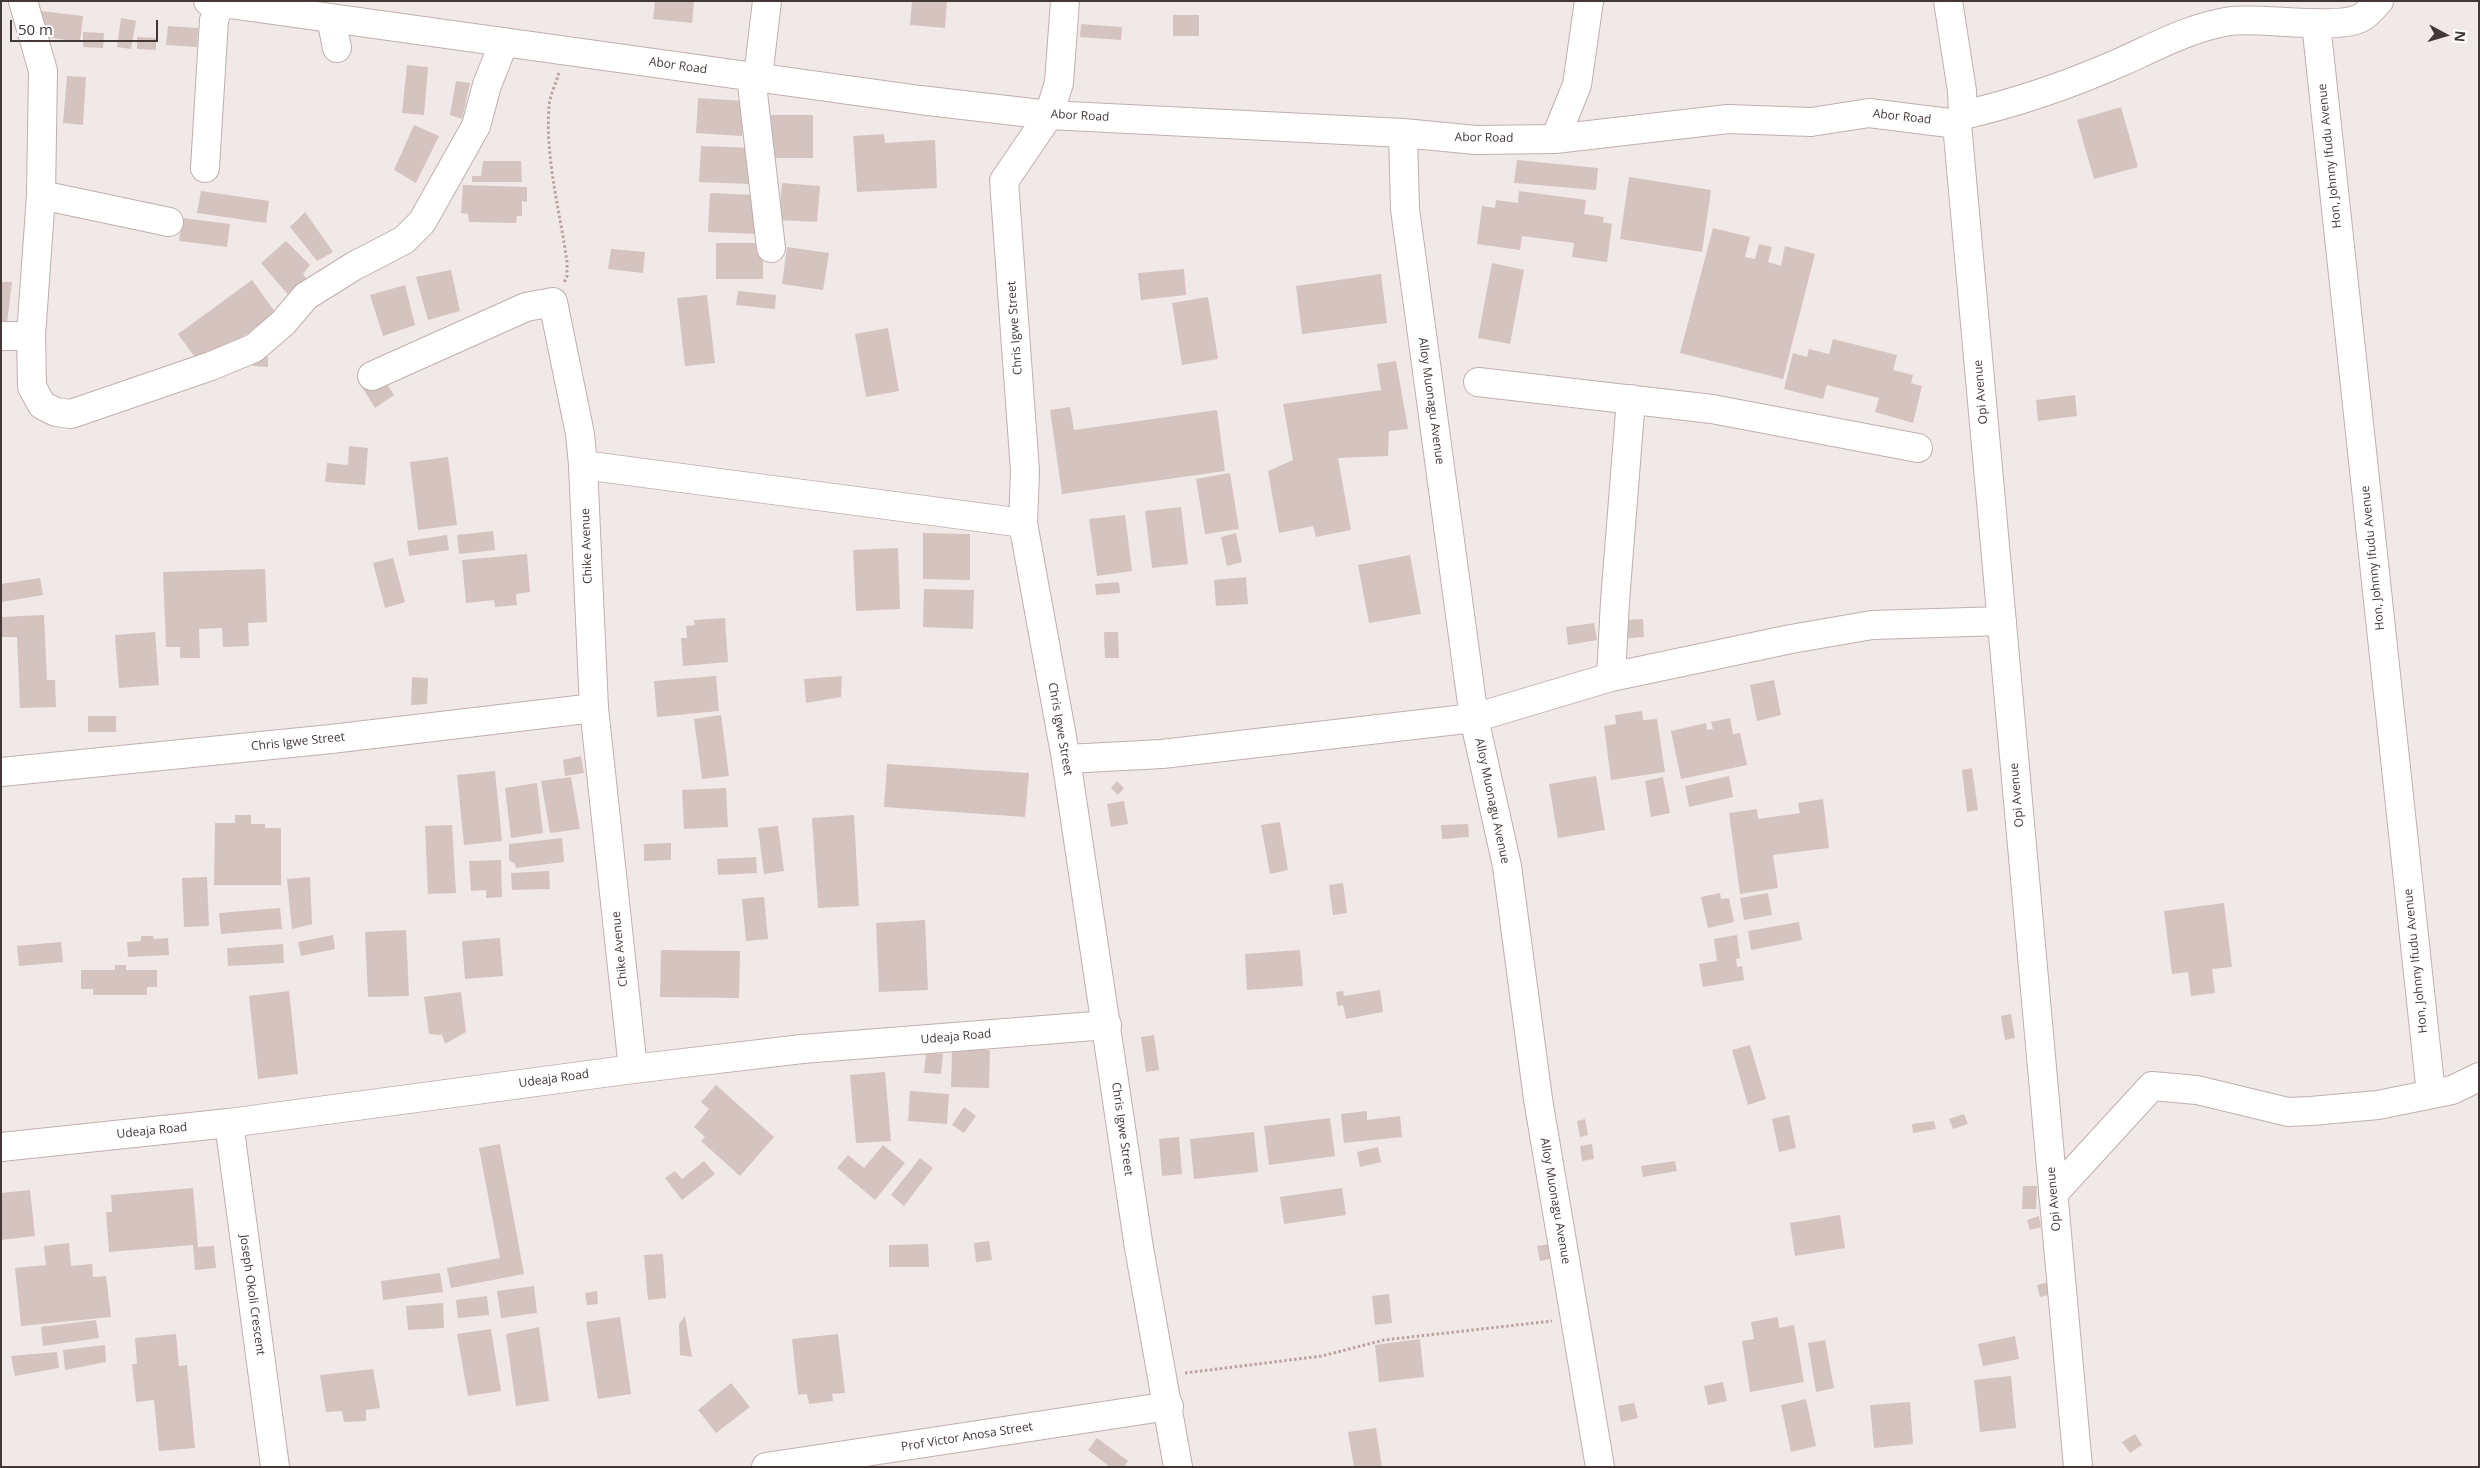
<!DOCTYPE html>
<style>
body{margin:0}
#map{position:relative;width:2480px;height:1468px;overflow:hidden;background:#f1e9e7;font-family:"Open Sans",sans-serif}
canvas{display:block}
.frame{position:absolute;inset:0;border:2px solid #433836;pointer-events:none}
.north{position:absolute;left:2420px;top:10px;width:50px;height:50px;-webkit-text-stroke:4px #fff;paint-order:stroke;rotate:96deg;font-size:14px;font-weight:700;line-height:20px;text-align:center;color:#433836}
.north::after{content:'';display:block;margin:auto;width:18px;height:22px;background:#433836;clip-path:polygon(50% 0,100% 100%,50% 72%,0 100%)}
.scale{position:absolute;left:10px;top:20px;width:148px;height:22px;box-sizing:border-box;border:2px solid #433836;border-top:0;padding-left:6px;font-size:15px;line-height:18px;white-space:nowrap;color:#433836;-webkit-text-stroke:4px #fff;paint-order:stroke}
</style>
<div id="map">
<canvas width="2480" height="1468"></canvas>
<div class="frame"></div>
<div class="north">N</div>
<div class="scale">50 m</div>
</div>
<script>
const context = document.querySelector('canvas').getContext('2d');
context.lineJoin = 'round';
function paint(path, color) {
  context.fillStyle = color;
  context.fill(path, 'evenodd');
}
function trace(path, color, width, dash) {
  context.strokeStyle = color;
  context.lineWidth = width;
  context.lineCap = dash ? 'butt' : 'round';
  context.setLineDash(dash || []);
  context.stroke(path);
}
function label(font, color, halo, rows, align = 'center') {
  context.font = font + ' "Open Sans",sans-serif';
  context.lineWidth = 5;
  context.setLineDash([]);
  context.textBaseline = 'middle';
  context.strokeStyle = halo;
  context.fillStyle = color;
  for (const [text, x, y, turn = 0] of rows) {
    context.save();
    context.translate(x, y);
    context.rotate((+turn || 0) * Math.PI / 180);
    context.textAlign = isNaN(turn) ? turn : align;
    if (halo) context.strokeText(text, 0, 0);
    context.fillText(text, 0, 0);
    context.restore();
  }
}
paint(new Path2D(`
 M655,1H694L692,23L653,19Z
 M912,1H947L945,28L910,25Z
 M41,11L83,16L80,42L38,36Z
 M1173,15H1199V36H1173Z
 M121,18L136,21L131,49L117,47Z
 M1081,24L1122,27L1121,40L1080,37Z
 M168,26L198,28L197,47L166,45Z
 M83,32L104,33L103,48L83,47Z
 M137,37L156,38V50L137,49Z
 M407,65L428,67L424,115L402,113Z
 M67,76L86,77L83,125L63,123Z
 M456,81L470,83L462,119L450,115Z
 M698,98L744,101L742,136L696,133Z
 M2121,107L2138,167L2094,179L2077,120Z
 M771,115H813V158H771Z
 M414,125L439,136L416,183L394,170Z
 M884,134L885,143L935,140L937,188L857,192L853,136Z
 M701,146L752,148L750,184L699,182Z
 M1517,160L1598,168L1596,190L1514,183Z
 M483,161H521L522,182H472V176H481Z
 M1629,177L1711,190L1702,252L1620,239Z
 M782,183L820,186L817,222L779,220Z
 M463,185L527,187V202L522,201V216H517L516,223L469,222L468,214L461,213Z
 M201,191L269,201L266,223L197,213Z
 M1519,191L1586,200L1584,214L1604,217L1603,222L1612,224L1607,262L1572,257L1574,243L1522,236L1520,250L1477,244L1482,206L1495,208L1496,200L1518,203Z
 M710,193L757,195L756,234L708,232Z
 M305,212L333,252L317,261L290,227Z
 M182,218L230,224L227,247L179,241Z
 M1713,228L1750,237L1745,257L1755,259L1759,244L1772,247L1768,262L1781,266L1785,246L1815,254L1783,379L1680,353Z
 M286,241L310,265L303,274L310,284L289,296L261,263Z
 M716,243H763V279H716Z
 M787,247L829,253L823,290L782,284Z
 M611,249L645,252L643,273L608,269Z
 M1492,263L1524,270L1510,344L1478,338Z
 M1184,269L1186,295L1141,300L1138,273Z
 M451,270L460,311L428,320L416,277Z
 M1381,274L1387,323L1302,334L1296,286Z
 M252,280L281,320L253,341L248,333L200,364L178,334Z
 M1,282H12L7,323H1Z
 M405,285L415,325L383,336L370,295Z
 M738,291L776,295L775,309L736,305Z
 M707,295L715,363L685,366L677,298Z
 M1208,297L1218,359L1182,365L1172,303Z
 M888,328L899,391L866,397L855,334Z
 M1833,339L1897,355L1893,370L1913,375L1911,383L1922,386L1913,423L1875,412L1879,398L1827,385L1823,399L1784,389L1793,353L1807,357L1809,349L1829,354Z
 M254,355L268,357V367L253,366Z
 M1396,361L1408,429L1389,431L1388,456L1338,458L1351,530L1316,537L1313,526L1279,533L1268,471L1293,460L1283,404L1381,390L1377,364Z
 M381,375L394,395L375,408L362,387Z
 M2075,395L2077,416L2038,421L2036,400Z
 M1070,407L1074,430L1217,410L1225,471L1062,494L1050,410Z
 M349,446L368,448L365,485L325,482L327,463L348,465Z
 M448,457L457,525L418,530L410,462Z
 M1230,473L1239,529L1205,534L1196,479Z
 M1181,507L1188,564L1152,568L1145,511Z
 M1125,515L1132,571L1097,576L1089,519Z
 M493,531L495,550L459,554L457,535Z
 M923,533L970,534V580L923,579Z
 M1236,533L1242,562L1227,566L1221,537Z
 M447,535L449,550L409,556L407,541Z
 M898,548L900,609L856,611L853,550Z
 M527,554L530,592L516,594L517,605L495,607L494,600L466,603L462,560Z
 M1410,555L1421,614L1369,623L1358,565Z
 M393,558L405,602L385,608L373,563Z
 M265,569L267,622L248,623L249,646L223,647L222,628L199,629L200,658H180V647H166L163,572Z
 M1246,577L1248,604L1216,606L1214,580Z
 M40,578L43,595L1,602V584Z
 M1119,582L1120,593L1096,595L1095,584Z
 M924,589L974,590L973,629L923,627Z
 M44,615L47,680H55L56,707L20,708L17,637H1V617Z
 M725,618L728,662L683,666L681,638H687L686,626L695,625L694,620Z
 M1643,619L1644,637L1622,639L1621,620Z
 M1594,623L1597,640L1568,645L1566,627Z
 M155,632L159,685L119,688L115,635Z
 M1104,632H1118L1119,658H1105Z
 M716,676L719,711L657,717L654,681Z
 M842,676L841,697L806,703L804,679Z
 M412,677L428,678L427,704L411,705Z
 M1774,680L1781,715L1757,721L1750,685Z
 M1642,711L1643,720L1657,719L1665,772L1611,780L1604,726L1616,724L1615,715Z
 M721,715L729,776L702,779L694,719Z
 M88,716H116V732H88Z
 M1730,718L1733,734L1740,733L1747,765L1681,779L1671,731L1706,723L1707,730L1713,729L1711,722Z
 M581,756L584,773L565,776L563,760Z
 M887,764L1029,773L1025,817L884,807Z
 M1972,768L1978,810L1967,812L1962,770Z
 M495,771L502,841L464,845L457,775Z
 M1596,776L1605,830L1558,838L1549,784Z
 M1729,776L1733,797L1689,807L1685,786Z
 M571,777L580,829L550,833L541,781Z
 M1663,777L1670,813L1651,817L1645,781Z
 M1117,781L1124,788L1118,795L1111,788Z
 M537,783L543,833L511,838L505,788Z
 M726,788L728,827L684,829L682,790Z
 M1823,799L1829,848L1773,855L1778,888L1740,894L1729,813L1757,809L1758,819L1800,813L1798,803Z
 M1124,801L1128,824L1111,827L1107,804Z
 M235,815H251V824H265V828H281V885H214L215,823H235Z
 M854,815L859,906L818,908L812,818Z
 M1280,822L1288,870L1270,874L1261,825Z
 M1468,824L1469,837L1442,839L1441,825Z
 M452,825L456,893L428,894L425,826Z
 M778,826L784,871L764,874L758,828Z
 M562,838L564,862L516,868L515,864L509,860V844Z
 M671,843V860L644,861V844Z
 M756,857L757,873L718,875L717,859Z
 M501,860L502,897L486,898V890L471,891L469,861Z
 M549,871L550,889L512,890L511,873Z
 M207,877L209,926L184,927L182,878Z
 M310,877L312,924L292,929L287,879Z
 M1343,883L1347,913L1333,915L1329,885Z
 M1720,893L1721,899L1729,898L1734,922L1708,928L1701,897Z
 M1768,893L1772,915L1744,920L1740,898Z
 M764,897L768,939L746,941L742,899Z
 M2224,903L2232,967L2212,969L2215,993L2191,996L2188,972L2172,974L2164,911Z
 M280,908L282,929L221,934L219,913Z
 M925,920L928,990L879,992L876,923Z
 M1799,922L1802,940L1751,950L1748,931Z
 M406,930L409,996L368,997L365,932Z
 M333,935L335,949L301,956L298,942Z
 M1737,935L1740,958L1736,959L1737,967L1742,966L1744,980L1703,987L1699,964L1717,961L1714,939Z
 M141,936H153L154,939L168,938L169,955L128,957L127,942L141,941Z
 M500,938L503,976L465,979L462,941Z
 M61,942L63,962L19,966L17,946Z
 M283,944L284,963L228,966L227,948Z
 M661,950L740,951L739,998L660,997Z
 M1300,950L1303,986L1247,990L1245,954Z
 M115,965H126V970H157V987H147V995H93V989H81V970H115Z
 M1380,990L1383,1012L1346,1019L1343,1005L1338,1006L1336,992L1343,991L1344,996Z
 M289,991L298,1074L258,1079L249,996Z
 M461,992L466,1032L445,1044L442,1035L429,1034L424,997Z
 M2011,1014L2015,1038L2005,1040L2001,1016Z
 M1154,1035L1159,1070L1146,1072L1141,1037Z
 M1750,1045L1766,1099L1748,1105L1732,1050Z
 M952,1050H990L989,1088L951,1087Z
 M926,1052L943,1054L941,1074L924,1073Z
 M885,1072L891,1141L856,1143L850,1075Z
 M716,1085L774,1137L740,1176L701,1141L705,1137L694,1127L709,1109L701,1102Z
 M910,1091L949,1094L947,1124L908,1121Z
 M964,1107L976,1116L964,1133L952,1125Z
 M1367,1111V1120L1400,1116L1402,1137L1344,1143L1341,1114Z
 M1964,1114L1968,1124L1953,1129L1949,1119Z
 M1789,1115L1796,1148L1779,1152L1772,1119Z
 M1330,1118L1335,1156L1269,1165L1264,1126Z
 M1585,1119L1588,1135L1580,1137L1577,1121Z
 M1934,1121L1936,1129L1913,1133L1912,1124Z
 M1254,1132L1258,1172L1194,1179L1190,1139Z
 M1179,1137L1182,1174L1162,1176L1159,1139Z
 M500,1144L524,1274L451,1288L447,1268L500,1258L479,1148Z
 M1592,1144L1594,1159L1582,1161L1580,1146Z
 M883,1145L905,1163L875,1200L837,1168L848,1155L864,1168Z
 M1378,1147L1381,1162L1360,1167L1357,1152Z
 M920,1158L933,1168L904,1206L891,1195Z
 M704,1161L715,1174L682,1200L665,1178L675,1171L682,1179Z
 M1675,1161L1677,1171L1643,1177L1641,1166Z
 M2023,1186H2037L2036,1209H2022Z
 M193,1188L198,1247L214,1246L216,1268L195,1270L193,1245L109,1252L106,1212H112L111,1195Z
 M1342,1188L1346,1215L1284,1224L1280,1197Z
 M30,1190L35,1236L1,1240V1193Z
 M1840,1215L1845,1248L1795,1256L1790,1223Z
 M2039,1216L2041,1227L2030,1230L2027,1220Z
 M989,1241L992,1260L976,1262L974,1243Z
 M69,1243L71,1266L92,1264L93,1277L106,1276L111,1317L21,1326L15,1268L46,1265L44,1246Z
 M928,1244L929,1267H889V1245Z
 M1551,1244L1554,1258L1540,1261L1537,1246Z
 M663,1254L666,1298L648,1300L644,1255Z
 M440,1273L443,1292L383,1300L381,1281Z
 M2049,1282L2052,1294L2040,1297L2037,1285Z
 M534,1286L537,1313L501,1318L497,1291Z
 M597,1291L598,1304L587,1305L585,1293Z
 M1389,1294L1392,1323L1375,1325L1372,1296Z
 M487,1296L489,1315L458,1318L456,1300Z
 M443,1303L444,1328L408,1330L406,1306Z
 M685,1316L692,1357L680,1355L679,1324Z
 M620,1317L631,1394L598,1399L586,1322Z
 M1778,1317L1779,1328L1794,1325L1804,1382L1750,1392L1742,1341L1754,1339L1751,1322Z
 M96,1320L99,1338L43,1346L41,1327Z
 M539,1327L549,1401L516,1406L506,1334Z
 M491,1329L501,1391L468,1396L457,1334Z
 M176,1334L179,1366L187,1365L195,1448L159,1451L154,1400L136,1402L132,1364H137L135,1338Z
 M838,1334L845,1393L832,1394L833,1401L809,1404L807,1394L798,1395L792,1339Z
 M2015,1336L2019,1359L1983,1366L1978,1344Z
 M1420,1339L1424,1377L1379,1382L1375,1345Z
 M1825,1340L1834,1388L1816,1392L1808,1343Z
 M105,1345L106,1362L65,1370L63,1350Z
 M57,1352L59,1368L15,1376L11,1356Z
 M373,1369L380,1408L366,1410V1421L344,1422L342,1411L326,1412L320,1375Z
 M2011,1376L2016,1428L1980,1432L1974,1380Z
 M1723,1382L1727,1401L1708,1405L1704,1386Z
 M731,1383L750,1407L716,1433L698,1410Z
 M1806,1399L1816,1446L1791,1452L1781,1405Z
 M1910,1402L1913,1444L1874,1448L1870,1405Z
 M1634,1403L1638,1418L1621,1422L1618,1406Z
 M1376,1428L1382,1467H1354L1348,1432Z
 M2135,1434L2142,1445L2130,1453L2122,1442Z
 M1097,1438L1128,1461L1124,1467H1110L1088,1450Z`), '#d5c3c0');
const minor = new Path2D(`
 M23,1L43,71L41,195L31,336L32,387L42,405L56,412L71,414L211,366L254,348L283,323L306,296L354,266L404,240L422,222L476,126L487,85L504,42
 M208,1L920,100L1049,115L1403,133L1476,140L1555,139L1728,119L1811,122L1869,113L1957,124
 M1065,1L1059,83L1049,115L1004,181L1025,471L1023,523L1066,759L1139,1248L1178,1467
 M1948,1L1962,91L1963,115L1957,124
 M331,18L337,48
 M2316,23L2431,1094
 M751,76L771,248
 M758,77L767,1
 M1963,115C2016,103 2071,84 2121,62C2157,46 2191,27 2231,21C2262,17 2341,31 2362,17C2369,13 2374,6 2379,1
 M1957,124L2078,1467
 M1403,133L1405,209L1474,718L1507,866L1538,1099L1600,1467
 M1555,139L1577,85L1589,1
 M205,168L214,20L220,3
 M41,195L169,222
 M1,336H31
 M372,376L526,307L553,302L580,434L583,465L594,708L633,1069
 M1478,382L1712,409L1918,448
 M583,465L1023,523
 M1611,677L1615,601L1631,399
 M1066,759L1162,754L1474,718L1611,677L1791,639L1872,625L2002,621
 M1,772L331,739L594,708
 M229,1123L275,1467
 M1,1147L229,1123L633,1069L802,1049L1107,1025
 M2053,1194L2152,1086L2197,1090L2288,1112L2311,1111L2378,1105L2452,1090L2479,1077
 M766,1467L1169,1406`);
trace(minor, '#bfb0ad', 30);
trace(new Path2D(`
 M559,73C556,83 550,95 549,106C545,158 560,211 567,262V276L564,283
 M1185,1373L1322,1356L1384,1340L1552,1321`), '#bca29d', 3, [2.5, 2.5]);
trace(minor, '#fff', 28);
label('12px', '#433836', '#fff', [
 ["Abor Road",678,66,8],
 ["Abor Road",1080,116,3],
 ["Abor Road",1902,117,6],
 ["Abor Road",1484,138,1],
 ["Hon, Johnny Ifudu Avenue",2330,156,-96],
 ["Chris Igwe Street",1015,328,-94],
 ["Opi Avenue",1981,392,-95],
 ["Alloy Muonagu Avenue",1431,401,82],
 ["Chike Avenue",587,546,-92],
 ["Hon, Johnny Ifudu Avenue",2373,558,-96],
 ["Chris Igwe Street",1060,729,80],
 ["Chris Igwe Street",298,742,-6],
 ["Opi Avenue",2017,795,-95],
 ["Alloy Muonagu Avenue",1492,801,78],
 ["Chike Avenue",620,949,-96],
 ["Hon, Johnny Ifudu Avenue",2416,961,-96],
 ["Udeaja Road",956,1037,-5],
 ["Udeaja Road",554,1079,-8],
 ["Chris Igwe Street",1122,1129,82],
 ["Udeaja Road",152,1131,-6],
 ["Opi Avenue",2054,1199,-95],
 ["Alloy Muonagu Avenue",1555,1201,80],
 ["Joseph Okoli Crescent",252,1295,82],
 ["Prof Victor Anosa Street",967,1437,-9]
]);
</script>
